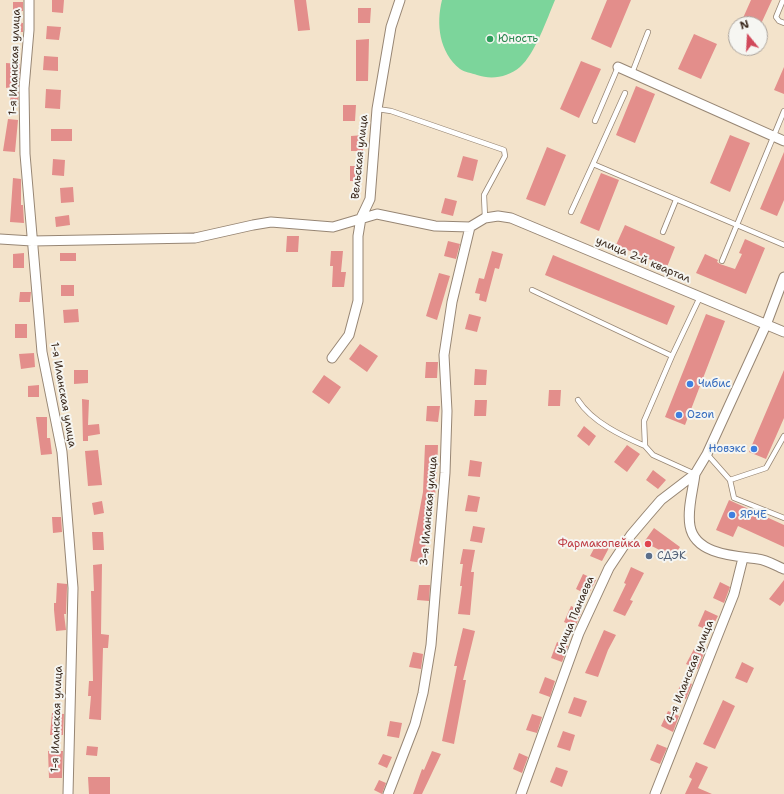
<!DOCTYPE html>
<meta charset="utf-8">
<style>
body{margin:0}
#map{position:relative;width:784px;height:794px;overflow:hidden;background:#f3e3cb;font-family:"Shantell Sans",sans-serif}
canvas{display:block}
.north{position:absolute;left:728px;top:16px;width:40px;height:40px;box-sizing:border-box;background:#f6f6f2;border:1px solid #aba49d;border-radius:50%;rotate:342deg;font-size:11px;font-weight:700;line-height:16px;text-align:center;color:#3b2a1e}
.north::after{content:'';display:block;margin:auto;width:14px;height:18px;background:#d1495b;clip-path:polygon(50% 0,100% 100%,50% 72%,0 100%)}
</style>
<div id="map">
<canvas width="784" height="794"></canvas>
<div class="north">N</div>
</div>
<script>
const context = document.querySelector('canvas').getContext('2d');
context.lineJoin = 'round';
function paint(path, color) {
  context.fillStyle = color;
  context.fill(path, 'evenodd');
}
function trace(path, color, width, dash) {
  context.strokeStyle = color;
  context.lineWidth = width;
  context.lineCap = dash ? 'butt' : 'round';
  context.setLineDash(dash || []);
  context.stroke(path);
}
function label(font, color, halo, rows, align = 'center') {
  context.font = font + ' "Shantell Sans",sans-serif';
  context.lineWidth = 4;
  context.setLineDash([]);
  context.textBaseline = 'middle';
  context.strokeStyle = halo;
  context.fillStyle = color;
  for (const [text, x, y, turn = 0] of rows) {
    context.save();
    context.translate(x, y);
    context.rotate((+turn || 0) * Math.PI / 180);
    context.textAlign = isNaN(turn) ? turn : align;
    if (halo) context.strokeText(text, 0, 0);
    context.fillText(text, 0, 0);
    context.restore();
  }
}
paint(new Path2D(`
 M442,0H555C547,19 535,54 520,67C508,77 492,80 477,75C472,73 464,72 460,69C439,52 436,24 442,0Z`), '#7cd59b');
paint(new Path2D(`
 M52,0H64L63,13L52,12Z
 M294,0H306L310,30L298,31Z
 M607,0H631L611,48L591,39Z
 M751,0H772L760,26V24L743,18Z
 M13,2H23V11H13Z
 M358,8H371L370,23H358Z
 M16,22L23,23V32H16Z
 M47,26L61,27L59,40L46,39Z
 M694,34L717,44L701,79L678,69Z
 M369,39L368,81H356V40Z
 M44,56L58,57V71L43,70Z
 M581,61L601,69L579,118L560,109Z
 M6,63L20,64L18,104H10L11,87L6,88Z
 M784,67V94L774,90Z
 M636,86L655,94L635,143L616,135Z
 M46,89L61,90L60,109L45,108Z
 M343,105H356L355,121H343Z
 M8,119L18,120L15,152L3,151Z
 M51,129H72V141H51Z
 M364,135L363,151H351V136Z
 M730,135L750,143L730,192L710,183Z
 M547,147L566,155L545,206L526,199Z
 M784,152V200L777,216L760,209Z
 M463,156L478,160L473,181L457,177Z
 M53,159L65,160L64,176L52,175Z
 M350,166H362L361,181H350Z
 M601,173L619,180L599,231L580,223Z
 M13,178L21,179V205H23L24,223L10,222Z
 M73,187L74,202L61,203L60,188Z
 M445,198L457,201L453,216L441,213Z
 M69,215L70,225L56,227L55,217Z
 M625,225L675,247L667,267L616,245Z
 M287,236H299L298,252H286Z
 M745,239L765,248L746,294L696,273L705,254L718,260L717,262L720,264L735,269L742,254L739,253Z
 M448,241L460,244L456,259L444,256Z
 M331,251H343L341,272H346L344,287H332L333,266H330Z
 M492,251L503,254L499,269L495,268L486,302L479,300L480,294L475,293L479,278L484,279Z
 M24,253V268H13V254Z
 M60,253H76V261H60Z
 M553,255L675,306L667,325L545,275Z
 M439,273L450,276L437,320L426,316Z
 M61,285H74V296H61Z
 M20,292H31L30,302H19Z
 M78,309L79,322L64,323L63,310Z
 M469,314L481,317L477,332L465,329Z
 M706,314L725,321L685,425L665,417Z
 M15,324H27V338H15Z
 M360,344L378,356L367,372L349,359Z
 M34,353L35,367L21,369L19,354Z
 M426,362H438L437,378H425Z
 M475,369L487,370L486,385H474Z
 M74,370H88V383L74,384Z
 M784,370V418L766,459L749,452Z
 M324,375L341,387L329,404L312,392Z
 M39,385V397H28V386Z
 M549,390H561L560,406H548Z
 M82,399L89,400L88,425L99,424L100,434L88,436V441H83Z
 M475,400H487L486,416H474Z
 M427,406H440L438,422L426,421Z
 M36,417H47V438H50L52,454L41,455Z
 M584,426L596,436L589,446L577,436Z
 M425,445H438L437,473L435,496L422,563L410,561L423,492Z
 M627,445L640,454L627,472L614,462Z
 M98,450L102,485L88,486L85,451Z
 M470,460L482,462L480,477L468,476Z
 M653,470L666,480L658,489L646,480Z
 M468,495L480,497L477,512L465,511Z
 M729,500L784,525V547L738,526L733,537L716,530Z
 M102,501L104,513L94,515L92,503Z
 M52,517H61L62,532L53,533Z
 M473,526L485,528L482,543L470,541Z
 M654,528L680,547L673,557L644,542Z
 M92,532H103L104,550H93Z
 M598,541L610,546L602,561L590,556Z
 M463,549L475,550L471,572H474L470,615L458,614L462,586H460L463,564H460Z
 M102,564L101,634L109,635L108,648H103L101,720L89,719L91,696H88L89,681H93L91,591H94L93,565Z
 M631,567L644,573L630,600L633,601L625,616L613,611L626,584L624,583Z
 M583,574L596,580L588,595L576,589Z
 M784,580V601L780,606L769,599Z
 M720,582L730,587L724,603L713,598Z
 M57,583L67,584V588L66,614H64L66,630L56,631L54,610V603H56Z
 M419,585H430L429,601L417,600Z
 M571,606L582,611L575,627L564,622Z
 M705,610L718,616L710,631L698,626Z
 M463,628L475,631L463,680H466L454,744L442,741L457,666H454Z
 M604,630L616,635L608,650L598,677L585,673Z
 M557,642L568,646L562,662L551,658Z
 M694,649L704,653L698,669L686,664Z
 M413,652L423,654L421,669L409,667Z
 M742,662L754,668L747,683L735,678Z
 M545,677L555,681L550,697L539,693Z
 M683,679L692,684L686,699L676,695Z
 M574,697L587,701L581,717L568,713Z
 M723,700L735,706L715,749L703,744Z
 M668,711L679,716L673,732L661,726Z
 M52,713L64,714L63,735H50Z
 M532,714L542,717L537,733L526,730Z
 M390,721L402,723L399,738L387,736Z
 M563,731L575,735L570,751L557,747Z
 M657,744L667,748L660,764L650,760Z
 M87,746L98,747L97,756L86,755Z
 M48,751H63L62,778H49Z
 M432,751L441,754L422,794H413L422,769L424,770Z
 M519,753L528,757L522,773L513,769Z
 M383,754L392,757L387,768L378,764Z
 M696,762L708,767L698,788L712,794H685L692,779L689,777Z
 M556,767L568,771L562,787L550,782Z
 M88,777H110V794H89Z
 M379,780L386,783L382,794L374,790Z`), '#e38e8b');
const lane = new Path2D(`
 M783,0L776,17L779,21L784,23
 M632,73L648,32
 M377,109L391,111L504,150L505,156L484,195L485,218
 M595,121L618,67
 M593,164L625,93
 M571,212L593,164L784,245
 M663,232L676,200
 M722,261L784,111
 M532,290L672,356L644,421L645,446L653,455L695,474
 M672,356L700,297
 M578,400C592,422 622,436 645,446
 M707,454L730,480L734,498L784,518
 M730,480L766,468L784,436`);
const street = new Path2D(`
 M29,0V30L24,88L25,154L42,352L62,452L73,588L68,794
 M618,67L784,141
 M0,239L32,241L195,238L253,225L271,222L333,227L377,214L435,226L470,227L485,218L498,216L511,218L784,332
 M332,358L349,335L358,301V236L361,218L370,199L377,109L391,27L400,0
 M695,474C693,491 687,509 690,526C695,555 736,556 758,559C767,560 776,566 784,569
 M388,794L415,724L423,693L431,645L445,473L447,411L444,355L452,302L470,227
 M521,794L579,633L609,568L631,535L648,515L661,500L695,474L707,454L766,325L784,277
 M655,794L734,594L743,558`);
trace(lane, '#978674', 6);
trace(street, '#978674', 11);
trace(lane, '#fff', 4.5);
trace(street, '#fff', 9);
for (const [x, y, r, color] of [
 [490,39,4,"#2e9e5b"],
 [690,384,4,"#3f7fe0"],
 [679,415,4,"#3f7fe0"],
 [754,449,4,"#3f7fe0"],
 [732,515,4,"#3f7fe0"],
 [648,544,4,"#e0444e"],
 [649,556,4,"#5c6f8a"]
]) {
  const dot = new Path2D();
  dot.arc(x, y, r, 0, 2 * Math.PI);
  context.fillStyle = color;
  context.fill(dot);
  trace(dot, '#f6f6f2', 1.5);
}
label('11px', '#27864d', '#f6f6f2', [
 ["Юность",498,39]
], 'left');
label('11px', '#3b2a1e', '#f6f6f2', [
 ["1-я Иланская улица",15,62,-88],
 ["Вельская улица",360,157,-84],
 ["улица 2-й квартал",643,260,23],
 ["1-я Иланская улица",63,395,80],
 ["3-я Иланская улица",429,511,-85],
 ["улица Панаева",575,615,-67],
 ["4-я Иланская улица",690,672,-68],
 ["1-я Иланская улица",57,719,-88]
]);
label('11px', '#366cbe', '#f6f6f2', [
 ["Чибис",698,384],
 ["Ozon",687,415],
 ["Новэкс",746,449,"right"],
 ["ЯРЧЕ",740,515]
], 'left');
label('11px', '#be3a42', '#f6f6f2', [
 ["Фармакопейка",640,544]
], 'right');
label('11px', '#4e5e75', '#f6f6f2', [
 ["СДЭК",657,556]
], 'left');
</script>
